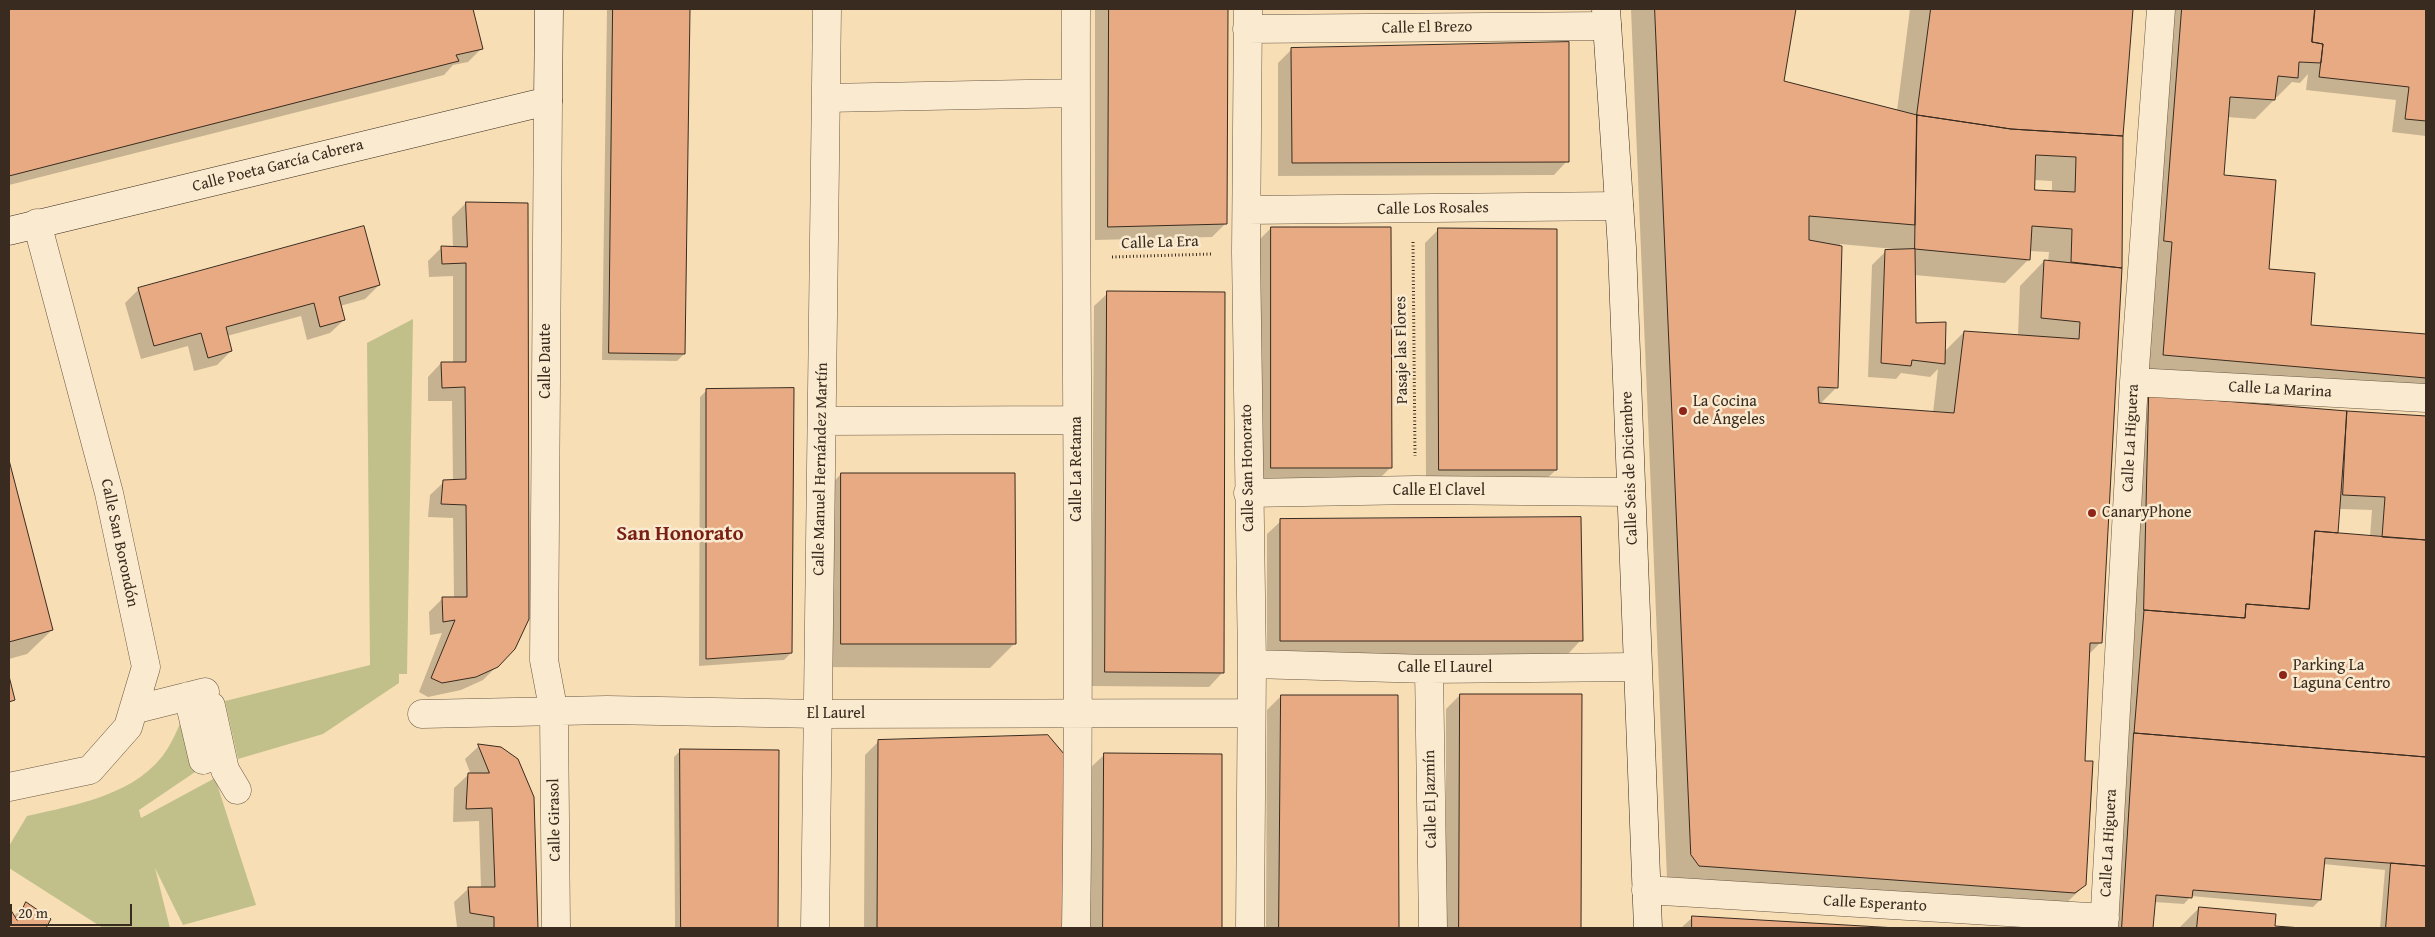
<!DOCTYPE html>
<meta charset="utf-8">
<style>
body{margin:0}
#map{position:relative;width:2435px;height:937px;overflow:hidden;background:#f8deb5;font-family:"Gentium Book Plus",serif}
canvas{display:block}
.frame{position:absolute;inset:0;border:10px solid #392b1f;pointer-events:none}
.scale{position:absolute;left:10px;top:904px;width:122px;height:22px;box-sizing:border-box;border:2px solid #392b1f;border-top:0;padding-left:6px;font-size:15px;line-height:18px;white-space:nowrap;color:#392b1f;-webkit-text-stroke:4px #faeacf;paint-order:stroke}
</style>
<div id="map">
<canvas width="2435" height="937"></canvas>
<div class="frame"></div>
<div class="scale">20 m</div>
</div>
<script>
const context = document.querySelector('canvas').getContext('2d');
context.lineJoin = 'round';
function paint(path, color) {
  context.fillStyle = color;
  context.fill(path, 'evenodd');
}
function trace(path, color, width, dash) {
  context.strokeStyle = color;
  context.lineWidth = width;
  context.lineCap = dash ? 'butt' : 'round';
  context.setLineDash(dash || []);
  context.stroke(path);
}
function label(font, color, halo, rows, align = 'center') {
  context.font = font + ' "Gentium Book Plus",serif';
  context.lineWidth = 5;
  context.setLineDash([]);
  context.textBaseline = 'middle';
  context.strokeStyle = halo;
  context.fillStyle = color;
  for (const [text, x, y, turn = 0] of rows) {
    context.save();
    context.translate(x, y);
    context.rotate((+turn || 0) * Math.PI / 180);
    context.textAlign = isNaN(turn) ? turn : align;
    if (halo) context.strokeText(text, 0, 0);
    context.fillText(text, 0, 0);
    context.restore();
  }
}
paint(new Path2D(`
 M413,319L407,674H399V683L323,734L238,759L225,701L370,665L367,343Z
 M189,699L201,768L139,810L141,818L215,778L256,905L183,925L155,868L170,928H103L9,868V846L27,816C75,805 139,795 168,748C177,733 183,716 189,699Z`), '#c2c08a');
paint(new Path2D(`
 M9,9H471L482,48L468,62L453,65L444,75L9,185Z
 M607,9H689L684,354L677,361L602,360Z
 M1095,9H1227L1226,223L1212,237L1095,240Z
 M1631,9H1795L1782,82L1897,111L1910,9H2131L2122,136L2118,313L2100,643L2088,655L2084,762L2085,885L2060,909L1667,879ZM2034,180L2052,181V192L2034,191ZM1840,244L1894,249V251H1886L1872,265L1868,377L1896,379L1901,373L1930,377L1938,369L1933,413L1820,404L1836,388ZM2029,251L2049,252L2048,262L2044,261L2020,286L2018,336L1964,332L1944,352L1915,324L1914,275L2005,283L2029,259Z
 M2165,9H2426V136L2392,132L2396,100L2306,90L2308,74L2300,83L2292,82L2277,97H2274V100L2255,119L2227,117L2223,176L2268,270L2310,326L2426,336V399L2144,375Z
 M1292,49L1567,161L1554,175L1278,176V63Z
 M466,203L514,649L483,680L461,690L428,697L419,692L442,633L430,635L429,612L443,598H454L453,518L428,517L430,495L444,482L453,481L452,401H428V377L441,363H453V276L429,277L428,261L442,247L453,248L452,217Z
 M1271,228L1391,467L1377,481H1258L1257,242Z
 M1439,229L1556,470L1542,483H1426L1425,243Z
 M379,285L365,299L340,306L344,320L330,333L307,340L301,316L227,336L231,351L217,365L194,371L188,346L141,359L125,303L139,289Z
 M1108,293L1222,673L1209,687L1091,686L1094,306Z
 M707,390L791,653L784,660L699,666L700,397Z
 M2149,396L2426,417V928H2380L2385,870L2323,864L2320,900L2313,907L2191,896L2184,904L2154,902L2152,928H2116L2135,410ZM2340,509L2372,510L2370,537L2335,534Z
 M9,465L52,630L27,654L9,659Z
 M841,474L1015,643L990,668L818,667L817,499Z
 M1281,521L1581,640L1568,654H1267V534Z
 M1460,695L1580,696V928H1446V709Z
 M1281,696H1397L1398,928H1266L1267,710Z
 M879,741L1062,755V928H864L865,755Z
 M479,746L501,749L533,798L536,928L457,927L454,902L468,889L481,888L479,821L453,822L454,788L468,775H471L465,759Z
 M681,750L778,751L776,928H675L674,757Z
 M1104,755H1221V928H1090V768Z
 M26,904L50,919L45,928H9V909L14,916Z
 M2199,908L2274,927L2288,928H2179Z
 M1693,917L1877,928H1681Z`), '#0003');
const building = new Path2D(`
 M9,9H473L483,49L456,55L459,61L9,176Z
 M613,9H690L685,354L609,353Z
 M1109,9H1228L1227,224L1108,227Z
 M1655,9H1796L1784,81L1917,115L1915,225L1809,216V240L1842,246L1838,388L1818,387L1819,403L1954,413L1964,331L2079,339L2080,322L2041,318L2044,260L2122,268L2102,643H2090L2085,761H2093L2086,885L2075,893L1699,866L1691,855Z
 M1931,9H2133L2123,136L2011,129L1917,115Z
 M2182,9H2315L2312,42L2323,44L2321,63L2299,62L2298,78L2278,76L2275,100L2230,97L2224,175L2276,180L2269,269L2315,273L2311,325L2426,334V378L2163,355L2172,242L2164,241Z
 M2315,9H2426V121L2405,119L2409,87L2319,77L2323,44L2312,42Z
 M1569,42V162L1292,163L1291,48Z
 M1917,115L2011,129L2123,136L2122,268L2071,262L2072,229L2032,226L2030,260L1915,249ZM2036,155L2076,157L2075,192L2035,190Z
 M466,202L528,203L529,619L515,649L498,667L476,677L442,683L431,678L455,620L443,622L442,597H467L466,505L441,504L443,480L466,479L465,387L442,388L441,362H466V263L442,264L441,246L467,247Z
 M364,226L380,285L339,297L345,320L320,327L314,303L226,327L232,351L208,358L201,333L154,346L138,288Z
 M1271,227H1391L1392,468H1271Z
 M1438,228L1557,229V470H1439Z
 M1915,249L1916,323L1946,322L1945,364L1912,360L1911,366L1881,363L1885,250Z
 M1107,291L1225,292L1224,673L1105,672Z
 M794,388L792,653L706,659V389Z
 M2149,395L2347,411L2338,533L2315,531L2309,609L2246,604L2245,618L2144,610Z
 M2347,411L2426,416V540L2382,537L2385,497L2343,495Z
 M9,460L53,630L9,642Z
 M841,473H1015L1016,644H841Z
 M1581,517L1583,641H1280V519Z
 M2315,531L2426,540V757L2134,733L2144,610L2245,618L2246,604L2309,609Z
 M9,676L15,700L9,702Z
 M1460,694H1582L1581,928H1459Z
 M1281,695H1398L1399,928H1279Z
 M2134,733L2426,757V866L2325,858L2321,900L2193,890L2192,898L2156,895L2153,928H2122Z
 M1048,735L1064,754L1063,928H877L878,740Z
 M478,744L501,747L518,759L534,797L538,928H494V917L470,913L468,887H495L492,808L466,809L468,773H489Z
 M680,749L779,750L778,928H681Z
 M1104,753L1222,754V928H1103Z
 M2391,863L2426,866V928H2386Z
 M26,902L51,919L46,928H9V907L17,920Z
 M2199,907L2276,914L2275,926L2302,928H2197Z
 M1692,916L1897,928H1692Z`);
paint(building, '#e7aa83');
trace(building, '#392b1f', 1);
const street = new Path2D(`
 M1248,9L1246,252L1252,664L1250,928
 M1247,29L1607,26
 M826,98L1076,93
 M548,101L544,660L554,713L556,928
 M1247,210L1619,206
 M2134,382L2426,398
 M822,421L1077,420
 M1248,493L1416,490L1630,492
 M1252,664L1429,669L1637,667
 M1429,669L1433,928
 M188,696L203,760L212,757L201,708L211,706L225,770L237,790
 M133,710L205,692
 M422,714L607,710L819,714L1251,713
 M9,787L90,770L128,727L146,667L109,493L37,223
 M1646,890L2105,918
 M815,928L827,9
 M1076,928C1081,622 1075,315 1076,9
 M2104,928L2134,382L2161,9`);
const secondary = new Path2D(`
 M1606,9L1622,248L1648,928
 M9,231L548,101L549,9`);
trace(street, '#695844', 29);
trace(secondary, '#392b1f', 29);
trace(new Path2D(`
 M1413,242L1415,456
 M1112,257L1211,254`), '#392b1f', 3, [1, 2.5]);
trace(street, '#faeacf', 28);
trace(secondary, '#faeacf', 28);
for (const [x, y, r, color] of [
 [1683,411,5,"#8f2418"],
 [2092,513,5,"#8f2418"],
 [2283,675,5,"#8f2418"]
]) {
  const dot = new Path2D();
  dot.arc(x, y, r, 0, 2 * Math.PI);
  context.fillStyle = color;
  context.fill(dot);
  trace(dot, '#faeacf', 2);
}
label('16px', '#392b1f', '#faeacf', [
 ["Calle El Brezo",1427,28,-1],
 ["Calle Poeta García Cabrera",278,166,-14],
 ["Calle Los Rosales",1433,209,-1],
 ["Calle La Era",1160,243,-2],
 ["Pasaje las Flores",1402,350,-91],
 ["Calle Daute",546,361,-90],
 ["Calle La Marina",2280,390,3],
 ["Calle La Higuera",2131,438,-87],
 ["Calle San Honorato",1248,468,-91],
 ["Calle Seis de Diciembre",1630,468,-92],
 ["Calle Manuel Hernández Martín",821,469,-89],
 ["Calle La Retama",1077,469,-90],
 ["Calle El Clavel",1439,491],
 ["Calle San Borondón",119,543,78],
 ["Calle El Laurel",1445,668],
 ["El Laurel",836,714],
 ["Calle El Jazmín",1431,799,-91],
 ["Calle Girasol",555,820,-91],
 ["Calle La Higuera",2109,843,-87],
 ["Calle Esperanto",1875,904,3]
]);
label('16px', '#392b1f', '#faeacf', [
 ["La Cocina",1693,402],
 ["de Ángeles",1693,420],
 ["CanaryPhone",2102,513],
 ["Parking La",2293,666],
 ["Laguna Centro",2293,684]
], 'left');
label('bold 21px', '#7a1f14', '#faeacf', [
 ["San Honorato",680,535]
]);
</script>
